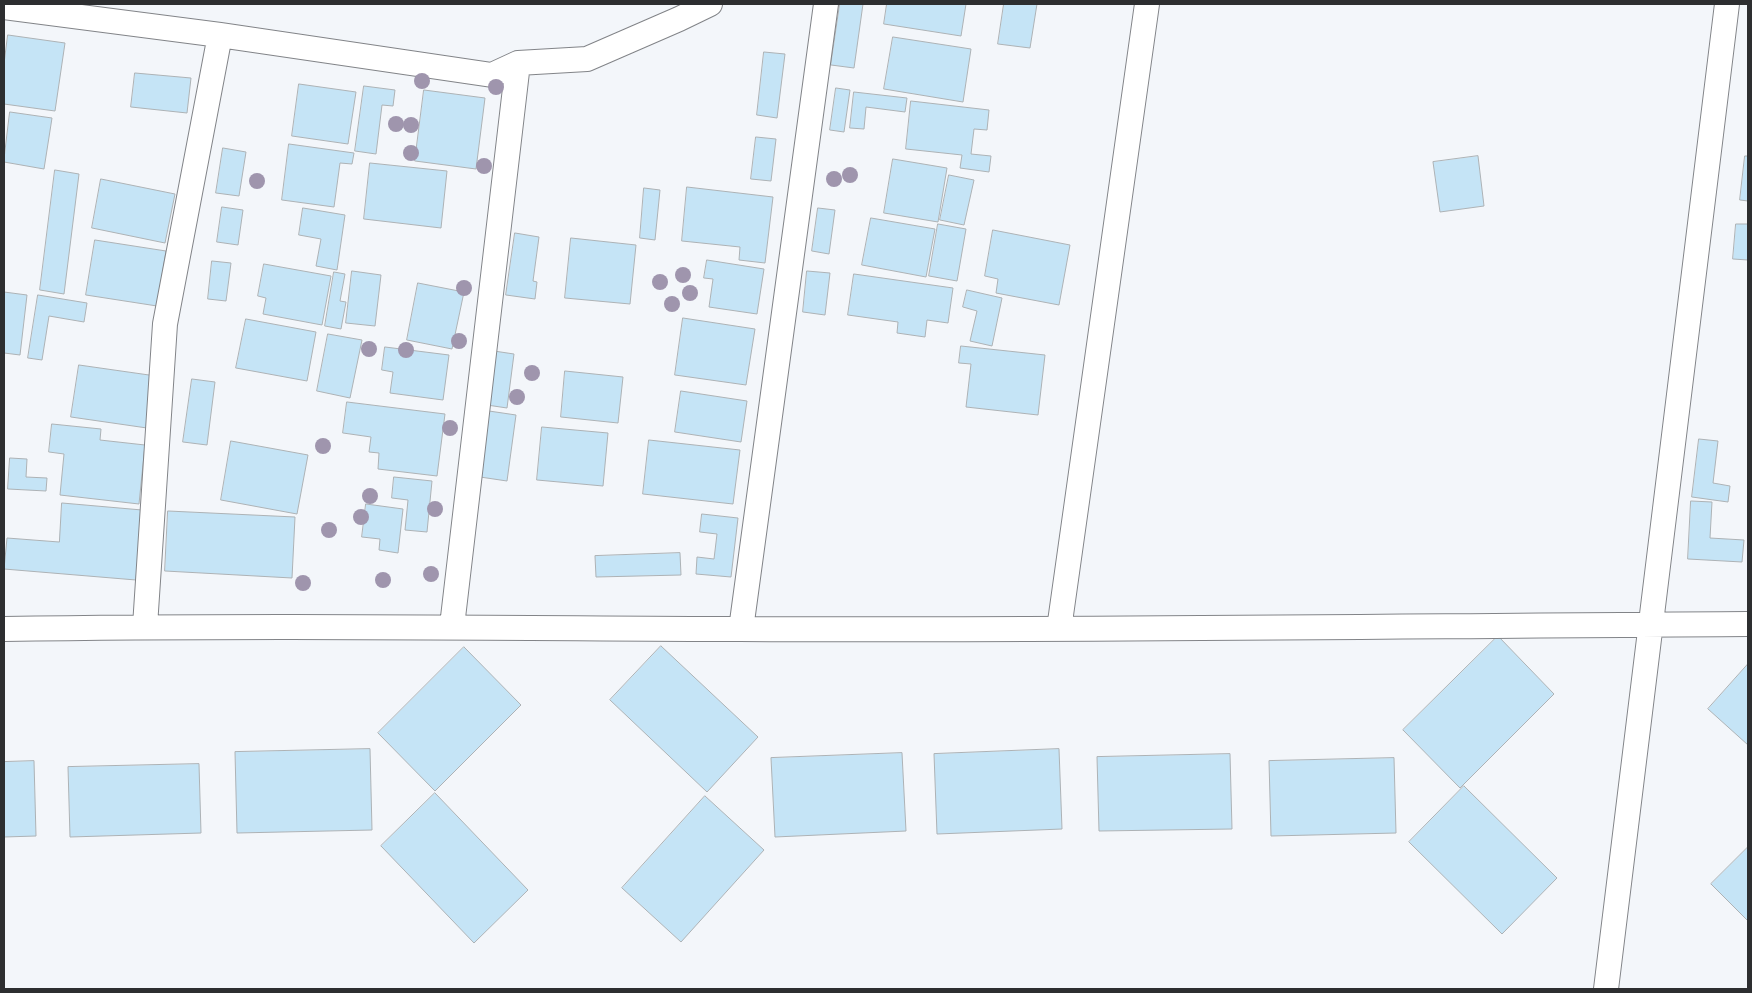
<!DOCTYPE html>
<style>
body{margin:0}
#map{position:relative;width:1752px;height:993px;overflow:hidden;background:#f3f6fa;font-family:"Times New Roman",serif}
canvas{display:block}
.frame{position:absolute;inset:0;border:5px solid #2d2e30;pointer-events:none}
</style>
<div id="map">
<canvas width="1752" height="993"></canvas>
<div class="frame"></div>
</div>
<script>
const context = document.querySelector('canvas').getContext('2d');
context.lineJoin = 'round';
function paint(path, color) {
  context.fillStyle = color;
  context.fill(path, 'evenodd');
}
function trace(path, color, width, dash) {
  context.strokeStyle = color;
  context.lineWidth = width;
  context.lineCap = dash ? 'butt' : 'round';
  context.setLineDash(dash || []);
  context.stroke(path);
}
const building = new Path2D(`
 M840,4H863L854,68L831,65Z
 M887,4H966L961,36L884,24Z
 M1004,4H1037L1030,48L998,44Z
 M8,35L65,43L55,111L4,104V64Z
 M893,37L971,49L963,102L884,89Z
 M764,52L785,54L777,118L757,115Z
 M135,73L191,78L187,113L131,107Z
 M299,84L356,92L348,144L292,136Z
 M364,86L395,90L393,106L382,105L376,154L355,151Z
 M836,88L850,90L844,132L830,130Z
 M424,90L485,98L476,169L415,161Z
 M854,92L907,98L905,112L866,107L864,129L850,128Z
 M911,101L989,110L987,130L974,129L971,154L991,156L989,172L960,168L962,155L906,149Z
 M10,112L52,118L44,169L4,162Z
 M756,137L776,139L771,181L751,179Z
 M289,144L354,153L352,164L340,163L334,207L282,200Z
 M223,148L246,152L239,196L216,193Z
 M1478,156L1484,206L1440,212L1433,162Z
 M1745,156H1748V201L1740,200Z
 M893,159L947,168L938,222L884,213Z
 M370,163L447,171L441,228L364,219Z
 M55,170L79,174L64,294L40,290Z
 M949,175L974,180L964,225L940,220Z
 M101,179L175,194L165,243L92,228Z
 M687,187L773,197L765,263L739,260L740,247L682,241Z
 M644,188L660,190L655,240L640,238Z
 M222,207L243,210L238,245L217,242Z
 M303,208L345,215L337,270L316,266L321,239L299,235Z
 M818,208L835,210L829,254L812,251Z
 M871,218L935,229L926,277L862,265Z
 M938,224L966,229L957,281L929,276Z
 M1736,224H1748V260L1733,259Z
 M993,230L1070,245L1059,305L996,293L998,279L985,276Z
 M515,233L539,237L533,281L537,282L535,299L506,295Z
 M571,238L636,245L630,304L565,298Z
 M95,240L166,251L157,306L86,295Z
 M707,260L764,269L757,314L709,307L713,279L704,278Z
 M212,261L231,263L226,301L208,299Z
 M264,264L331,276L322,325L263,314L266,298L258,296Z
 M352,271L381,275L375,326L346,323Z
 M807,271L830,273L825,315L803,312Z
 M334,272L345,274L340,301L346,302L341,329L325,326Z
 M854,274L953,288L948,323L927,320L925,337L897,333L898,322L848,315Z
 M418,283L464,292L452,349L407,340Z
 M967,290L1002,298L992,346L970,341L977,311L963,307Z
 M4,292L27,295L20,355L4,353Z
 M38,295L87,303L84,322L49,316L42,360L28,358Z
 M683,318L755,329L746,385L675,375Z
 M246,319L316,332L307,381L236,368Z
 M328,334L362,340L350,398L317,391Z
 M961,346L1045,355L1038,415L966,407L971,364L959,363Z
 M385,347L449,355L443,400L390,393L393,372L382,370Z
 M494,351L514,354L507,408L487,405Z
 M79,365L156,376L147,428L71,417Z
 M565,371L623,377L618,423L561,417Z
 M192,379L215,382L207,445L183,442Z
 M681,391L747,401L741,442L675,432Z
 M347,402L445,414L437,476L378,469L379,453L369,452L371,437L343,433Z
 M489,411L516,415L507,481L480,477Z
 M52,424L101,429L100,440L145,445L139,504L60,495L64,454L49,452Z
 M542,427L608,433L603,486L537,480Z
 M1699,439L1718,441L1713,483L1730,486L1728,502L1692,497Z
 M649,440L740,450L733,504L643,494Z
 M231,441L308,455L297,514L221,500Z
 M10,458L27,459L26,477L47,478L46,491L8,489Z
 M394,477L432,481L427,532L405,530L408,500L392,498Z
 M1691,501L1712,502L1710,538L1744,540L1742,562L1688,559Z
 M62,503L142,510L136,580L4,569L7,538L59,542Z
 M366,504L403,509L398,553L379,550L380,539L362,537Z
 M168,511L295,517L292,578L165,571Z
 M702,514L738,518L731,577L696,574L697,557L714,559L717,534L700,532Z
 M680,553L681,575L596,577L595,556Z
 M1498,636L1554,694L1460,788L1403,730Z
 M661,646L758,737L707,792L610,700Z
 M464,647L521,705L435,791L378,733Z
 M1748,664V745L1708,709Z
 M370,749L372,830L237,833L235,752Z
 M1059,749L1062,829L937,834L934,754Z
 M902,753L906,831L775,837L771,758Z
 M1230,754L1232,829L1099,831L1097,757Z
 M1394,758L1396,833L1271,836L1269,761Z
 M34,761L36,836L4,837V762Z
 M199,764L201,833L70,837L68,767Z
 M1464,786L1557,878L1502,934L1409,842Z
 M435,793L528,890L474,943L381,846Z
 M705,796L764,850L681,942L622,888Z
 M1748,847V921L1711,884Z`);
paint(building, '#c5e4f6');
trace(building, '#adb2b5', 1);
const minor = new Path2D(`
 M4,7L220,35L492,75L518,63L587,59L679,19L710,4
 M145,626L165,324L220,35
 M452,626L518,63
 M4,629C249,625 495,628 740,629C1076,631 1412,626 1748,624
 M741,629L826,4
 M1059,629L1147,4
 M1606,989L1727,4`);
trace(minor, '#828488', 26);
trace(minor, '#fff', 24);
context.fillStyle = '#9f95ad';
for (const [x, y] of [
 [422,81],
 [496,87],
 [396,124],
 [411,125],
 [411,153],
 [484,166],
 [850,175],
 [834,179],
 [257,181],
 [683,275],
 [660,282],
 [464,288],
 [690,293],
 [672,304],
 [459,341],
 [369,349],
 [406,350],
 [532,373],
 [517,397],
 [450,428],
 [323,446],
 [370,496],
 [435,509],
 [361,517],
 [329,530],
 [431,574],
 [383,580],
 [303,583]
]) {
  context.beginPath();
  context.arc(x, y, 8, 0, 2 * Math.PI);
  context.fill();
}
</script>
